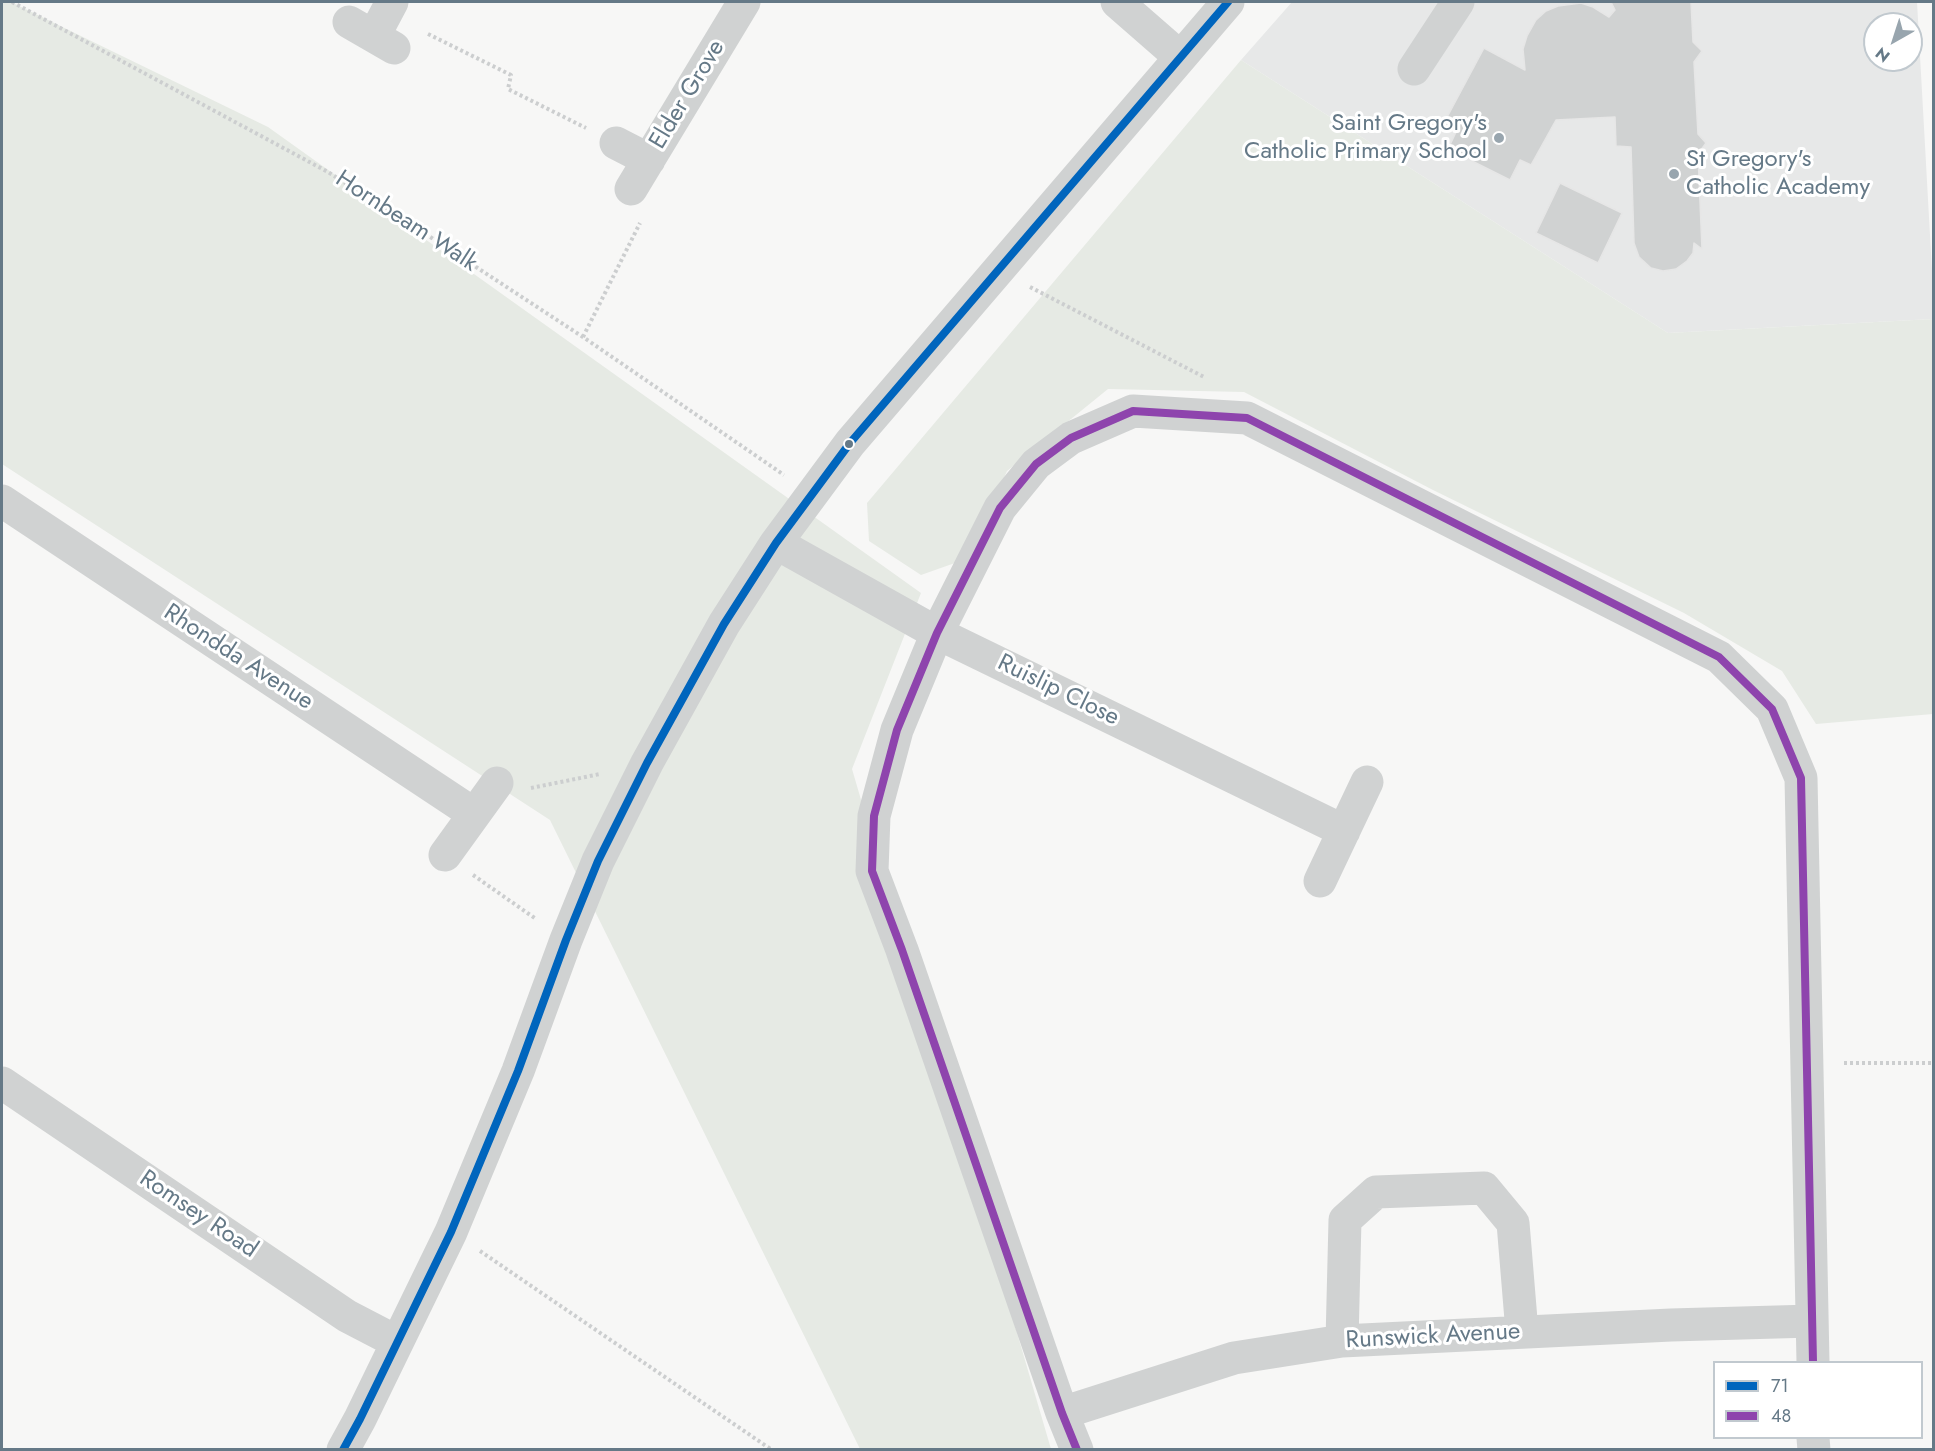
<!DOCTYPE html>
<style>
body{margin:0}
#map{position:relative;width:1935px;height:1451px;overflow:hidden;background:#f7f7f6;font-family:Jost,sans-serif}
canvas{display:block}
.frame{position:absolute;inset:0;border:3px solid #657987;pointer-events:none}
.legend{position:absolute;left:1713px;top:1361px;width:210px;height:78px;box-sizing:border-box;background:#fff;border:2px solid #c1c9cf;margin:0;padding:8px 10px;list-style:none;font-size:18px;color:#657987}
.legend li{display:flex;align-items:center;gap:12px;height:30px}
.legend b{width:30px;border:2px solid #c1c9cf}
.north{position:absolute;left:1863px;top:12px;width:60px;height:60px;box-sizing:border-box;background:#fff;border:2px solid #c1c9cf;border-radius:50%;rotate:219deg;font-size:16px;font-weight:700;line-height:24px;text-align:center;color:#657987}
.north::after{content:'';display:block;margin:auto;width:21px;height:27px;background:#98a5ae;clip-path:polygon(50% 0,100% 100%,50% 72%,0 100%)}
</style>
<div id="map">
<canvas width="1935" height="1451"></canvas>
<div class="frame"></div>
<ul class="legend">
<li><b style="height:8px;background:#0065bd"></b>71</li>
<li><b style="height:8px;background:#8e44ad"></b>48</li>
</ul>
<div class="north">N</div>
</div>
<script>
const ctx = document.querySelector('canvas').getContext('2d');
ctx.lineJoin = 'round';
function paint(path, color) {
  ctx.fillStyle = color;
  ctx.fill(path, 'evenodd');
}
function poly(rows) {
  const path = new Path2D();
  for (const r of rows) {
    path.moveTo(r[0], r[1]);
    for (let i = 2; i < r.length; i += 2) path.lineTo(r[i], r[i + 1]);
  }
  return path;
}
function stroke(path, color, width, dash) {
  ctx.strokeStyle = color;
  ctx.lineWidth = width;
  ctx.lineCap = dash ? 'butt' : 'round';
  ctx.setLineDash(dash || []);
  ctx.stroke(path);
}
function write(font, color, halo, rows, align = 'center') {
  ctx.font = font + ' Jost,sans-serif';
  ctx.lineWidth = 6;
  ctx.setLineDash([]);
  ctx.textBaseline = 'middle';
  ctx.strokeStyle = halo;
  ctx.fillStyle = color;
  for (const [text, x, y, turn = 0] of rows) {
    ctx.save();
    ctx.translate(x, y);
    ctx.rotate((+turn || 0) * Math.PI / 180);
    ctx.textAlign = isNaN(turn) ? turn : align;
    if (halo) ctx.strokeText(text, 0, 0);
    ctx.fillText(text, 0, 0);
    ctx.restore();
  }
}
paint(poly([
 [1292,2,1917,2,1933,289,1933,319,1668,333,1241,60],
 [1875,24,1911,24,1911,60,1875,60]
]), '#e7e8e8');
paint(poly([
 [2,2,11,2,268,127,921,593,852,769,1051,1449,860,1449,550,820,2,464],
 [1241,60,1668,333,1933,319,1933,714,1816,724,1782,671,1684,613,1433,490,1244,392,1108,389,1007,471,969,558,921,575,869,541,867,503]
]), '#e6eae4');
const building = poly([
 [1611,2,1691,2,1693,42,1702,51,1694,62,1698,134,1706,143,1698,154,1702,249,1694,243,1693,253,1687,261,1676,269,1663,271,1651,268,1639,257,1634,243,1631,147,1616,146,1615,117,1556,120,1531,165,1520,160,1510,180,1448,149,1458,128,1445,121,1484,48,1525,70,1523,49,1527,36,1536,20,1546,11,1558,6,1581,3,1593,7,1609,17,1615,10,1611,2],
 [1560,183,1622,213,1598,263,1536,233,1560,183]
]);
paint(building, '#d0d2d2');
stroke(building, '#e6e6e6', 1.5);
stroke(poly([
 [12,2,328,172,418,229,583,337,784,475],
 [428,34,511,75,508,89,586,128],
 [1030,287,1204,377],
 [583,337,640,223],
 [531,788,600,774],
 [473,875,536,919],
 [1844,1063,1934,1063],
 [480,1251,772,1450]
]), '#cccecf', 4, [3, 3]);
stroke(poly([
 [1117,2,1180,57],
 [349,22,394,48],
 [374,36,392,2],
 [1414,69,1458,2],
 [616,143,649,160],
 [631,189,744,2],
 [2,501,474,814],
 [776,543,937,633,1344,831],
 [445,855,497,783],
 [1320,881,1367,782],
 [2,1083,347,1316,397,1342],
 [1342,1341,1345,1220,1376,1192,1484,1188,1513,1223,1522,1332],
 [1062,1413,1234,1358,1342,1341,1671,1325,1812,1321],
 [1813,1438,1814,1450],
 [343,1450,360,1419,451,1232,518,1071,566,940,598,861,647,763,724,624,776,543,850,443,1228,2],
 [1077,1450,1062,1413,902,950,872,871,874,816,897,730,937,633,1000,508,1036,464,1071,438,1133,411,1247,418,1719,657,1772,709,1801,778,1813,1362]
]), '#d0d2d2', 33);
stroke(poly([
 [343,1450,360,1419,451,1232,518,1071,566,940,598,861,647,763,724,624,776,543,850,443,1228,2]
]), '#0065bd', 8);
stroke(poly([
 [1077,1450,1062,1413,902,950,872,871,874,816,897,730,937,633,1000,508,1036,464,1071,438,1133,411,1247,418,1719,657,1772,709,1801,778,1813,1362]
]), '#8e44ad', 8);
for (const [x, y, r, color] of [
 [1499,138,6,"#98a5ae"],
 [1674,174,6,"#98a5ae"],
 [849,444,5,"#657987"]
]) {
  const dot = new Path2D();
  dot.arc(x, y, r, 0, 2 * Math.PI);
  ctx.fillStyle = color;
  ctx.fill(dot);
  stroke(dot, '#fff', 2);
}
write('24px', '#657987', '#fff', [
 ["Elder Grove",688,95,-59],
 ["Hornbeam Walk",406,222,33],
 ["Rhondda Avenue",238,658,33],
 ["Ruislip Close",1058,691,26],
 ["Romsey Road",198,1215,34],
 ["Runswick Avenue",1433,1337,-3]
]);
write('24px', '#657987', '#fff', [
 ["Saint Gregory's",1487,124],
 ["Catholic Primary School",1487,152],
 ["St Gregory's",1686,160,"left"],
 ["Catholic Academy",1686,188,"left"]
], 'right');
</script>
